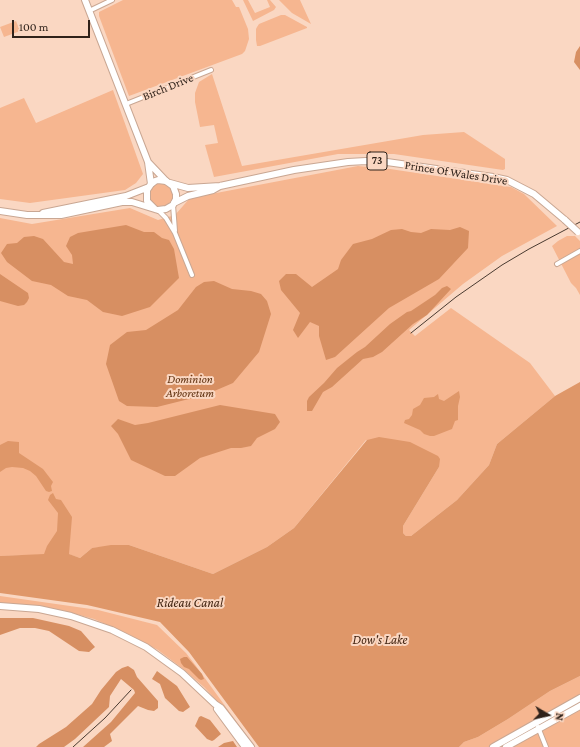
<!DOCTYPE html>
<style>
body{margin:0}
#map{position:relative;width:580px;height:747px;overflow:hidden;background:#fad7c2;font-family:"Crimson Pro",serif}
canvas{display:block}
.north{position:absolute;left:528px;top:695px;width:40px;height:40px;-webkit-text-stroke:3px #fad7c2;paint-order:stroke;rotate:99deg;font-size:11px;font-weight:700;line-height:16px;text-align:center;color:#2f221a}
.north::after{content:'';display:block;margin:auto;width:14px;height:18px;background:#2f221a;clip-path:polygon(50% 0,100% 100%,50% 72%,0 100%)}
.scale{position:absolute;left:12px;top:20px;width:78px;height:18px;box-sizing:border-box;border:2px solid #2f221a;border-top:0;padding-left:5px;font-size:12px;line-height:14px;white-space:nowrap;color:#2f221a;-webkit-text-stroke:3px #fad7c2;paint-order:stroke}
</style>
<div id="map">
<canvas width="580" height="747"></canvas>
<div class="north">N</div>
<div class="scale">100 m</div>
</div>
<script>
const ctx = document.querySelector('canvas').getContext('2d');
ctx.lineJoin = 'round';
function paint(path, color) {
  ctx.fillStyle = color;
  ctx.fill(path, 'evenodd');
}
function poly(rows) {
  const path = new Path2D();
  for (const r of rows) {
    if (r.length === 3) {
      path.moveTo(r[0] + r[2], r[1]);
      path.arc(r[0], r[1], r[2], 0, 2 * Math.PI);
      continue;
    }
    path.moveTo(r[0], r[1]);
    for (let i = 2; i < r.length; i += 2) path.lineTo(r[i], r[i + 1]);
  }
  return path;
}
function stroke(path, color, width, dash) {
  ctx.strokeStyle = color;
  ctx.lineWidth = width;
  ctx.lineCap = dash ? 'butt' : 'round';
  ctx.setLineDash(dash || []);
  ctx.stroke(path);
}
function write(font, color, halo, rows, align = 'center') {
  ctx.font = font + ' "Crimson Pro",serif';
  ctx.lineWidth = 4;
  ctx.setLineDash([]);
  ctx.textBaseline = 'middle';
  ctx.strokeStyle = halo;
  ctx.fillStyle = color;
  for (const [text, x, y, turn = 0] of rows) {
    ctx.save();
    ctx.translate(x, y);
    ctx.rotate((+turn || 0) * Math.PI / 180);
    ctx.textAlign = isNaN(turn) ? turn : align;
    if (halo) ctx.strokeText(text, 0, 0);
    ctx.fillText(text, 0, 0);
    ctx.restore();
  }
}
paint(poly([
 [123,0,232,0,236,7,239,7,248,29,249,39,245,51,242,54,129,96,99,16,99,12],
 [243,0,248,0,255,13,270,7,267,0,270,0,276,7,274,10,253,21],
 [279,0,300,0,311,24,292,13],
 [281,15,285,15,307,27,307,28,260,46,257,46,256,40,256,29,257,27,259,24],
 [16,21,20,31,4,37,0,27],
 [212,74,242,166,423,135,464,132,505,159,505,169,503,170,394,154,338,154,214,177,205,145,218,143,214,125,200,127,195,102,195,93,199,82],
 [113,90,143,174,136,183,125,190,30,203,0,199,0,108,24,98,36,123],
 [358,166,390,169,511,187,524,194,557,226,502,256,463,284,409,330,415,336,451,308,530,363,555,396,497,444,489,465,457,500,411,536,406,536,403,533,403,526,439,467,366,440,294,528,267,547,213,574,129,545,92,548,80,558,68,554,0,556,0,218,32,224,130,208,158,220,175,215,190,198],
 [161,195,12],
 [567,236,575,236,580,241,580,295,576,288,571,283,552,246,558,241],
 [0,596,98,610,157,625,186,653,196,666,255,747,253,747,219,703,204,687,182,668,158,650,128,634,94,619,65,611,40,606,0,603],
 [580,676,580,747,459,747,464,742,478,737,508,719,550,691]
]), '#f6b690');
paint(poly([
 [580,46,580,70,574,62,576,52],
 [126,225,144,232,154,232,162,238,169,240,174,249,179,278,150,307,122,316,103,312,87,300,68,296,51,285,32,281,7,262,1,253,7,244,17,243,24,237,34,236,43,239,64,262,73,264,72,255,66,246,70,237,78,233],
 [460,227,469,231,468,248,439,279,389,308,335,357,326,360,319,336,319,326,310,322,298,338,293,330,300,313,281,290,279,281,286,274,296,274,312,287,338,269,341,260,353,244,372,239,391,230,402,229,411,232,421,233,431,229,450,230],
 [0,274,28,293,29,298,27,302,24,305,18,306,0,301],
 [214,281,232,289,251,291,261,294,267,301,271,314,259,352,233,383,205,395,157,407,127,406,119,401,106,364,110,345,127,332,146,330,178,310,196,287,204,282],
 [447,286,451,289,427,315,413,324,382,352,373,357,363,359,332,387,323,392,312,411,307,411,307,401,309,397,324,383,337,368,357,352,365,347,390,324,407,312,411,311,435,295,442,288],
 [220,405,275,414,280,422,275,429,257,438,251,446,241,448,231,448,200,458,175,476,165,476,131,460,118,434,111,426,118,419,135,425,148,423],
 [0,618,33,618,69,626,81,631,95,647,89,652,79,651,49,631,35,628,20,628,0,635],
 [184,657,187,657,202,674,204,679,201,680,199,679,189,669,184,667,181,663,180,659],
 [128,666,134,670,137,677,158,701,158,708,154,711,148,710,138,706,110,734,112,741,104,747,83,747,111,722,135,693,134,690,121,679,110,696,109,707,75,739,64,747,36,747,39,744,66,727,92,704,101,690,116,672,122,668],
 [157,671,177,686,190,707,183,712,179,711,165,698,160,684,152,679],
 [201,716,210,720,221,734,214,740,212,741,207,739,195,726,199,717],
 [233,741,237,747,218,747,224,743]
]), '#d78f62');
paint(poly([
 [580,382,580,676,550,691,508,719,478,737,464,742,459,747,259,747,189,652,160,622,87,605,0,593,0,556,44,554,47,546,57,531,58,513,48,500,50,495,53,493,56,499,61,500,72,517,69,554,80,558,92,548,111,545,129,545,213,574,267,547,294,528,367,440,379,437,410,442,438,456,440,459,439,467,403,526,403,533,406,536,411,536,457,500,489,465,497,444,555,396],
 [459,391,460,397,458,406,458,420,455,421,452,429,434,436,430,436,424,434,420,430,404,423,405,420,409,419,412,415,413,409,420,405,424,398,434,397,438,394,439,399,444,401],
 [8,441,19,442,19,453,43,469,53,482,51,486,52,491,49,492,46,491,36,476,30,471,23,468,12,467,6,468,0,472,0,445]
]), '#df9769');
const street = poly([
 [89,11,112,0],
 [126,104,211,70],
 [173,205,175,231],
 [158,210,166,218,175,233,192,275],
 [557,264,580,251],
 [538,727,546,747]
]);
const secondary = poly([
 [85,0,148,162,151,184],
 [148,162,166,181],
 [0,606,39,609,71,616,112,630,146,647,182,673,215,704,221,708,251,747],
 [217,709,245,747],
 [493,747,580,698],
 [506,747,580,706]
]);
const primary = poly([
 [170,183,188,188,220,186,294,170,348,162,366,161,387,162,493,177,507,180,534,194,565,220],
 [174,203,188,196,213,190,220,186],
 [0,211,27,215,61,215,122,202,132,202,158,210,166,209,173,205,176,199,176,194,173,186,166,181,158,180,155,181,151,184,147,190,147,201,155,209],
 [43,213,126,196,149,187]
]);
stroke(street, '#c9a793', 6);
stroke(secondary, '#c9a793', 8);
stroke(primary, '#c9a793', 8);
stroke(street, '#fff', 4);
stroke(secondary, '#fff', 6);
stroke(primary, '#fff', 6);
stroke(poly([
 [411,333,456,297,502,265,529,249,580,222],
 [73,747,105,718,131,690]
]), '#493a30', 1);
const primaryBridge = poly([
 [565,220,578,232]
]);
stroke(primaryBridge, '#c9a793', 8, []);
stroke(primaryBridge, '#fff', 6);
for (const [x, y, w] of [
 [377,161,20]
]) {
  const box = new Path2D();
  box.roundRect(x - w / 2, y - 9, w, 18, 3);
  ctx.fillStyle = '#fad7c2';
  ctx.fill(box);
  stroke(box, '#2f221a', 1);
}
write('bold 11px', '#2f221a', null, [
 ["73",377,161]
]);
write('12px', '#2f221a', '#fad7c2', [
 ["Birch Drive",168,87,-22],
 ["Prince Of Wales Drive",456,173,9]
]);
write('italic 12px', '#5e2f0d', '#fad7c2', [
 ["Dominion",190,379],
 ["Arboretum",190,393]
]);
write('italic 13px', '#432512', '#fad7c2', [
 ["Rideau Canal",190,603],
 ["Dow's Lake",380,640]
]);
</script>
